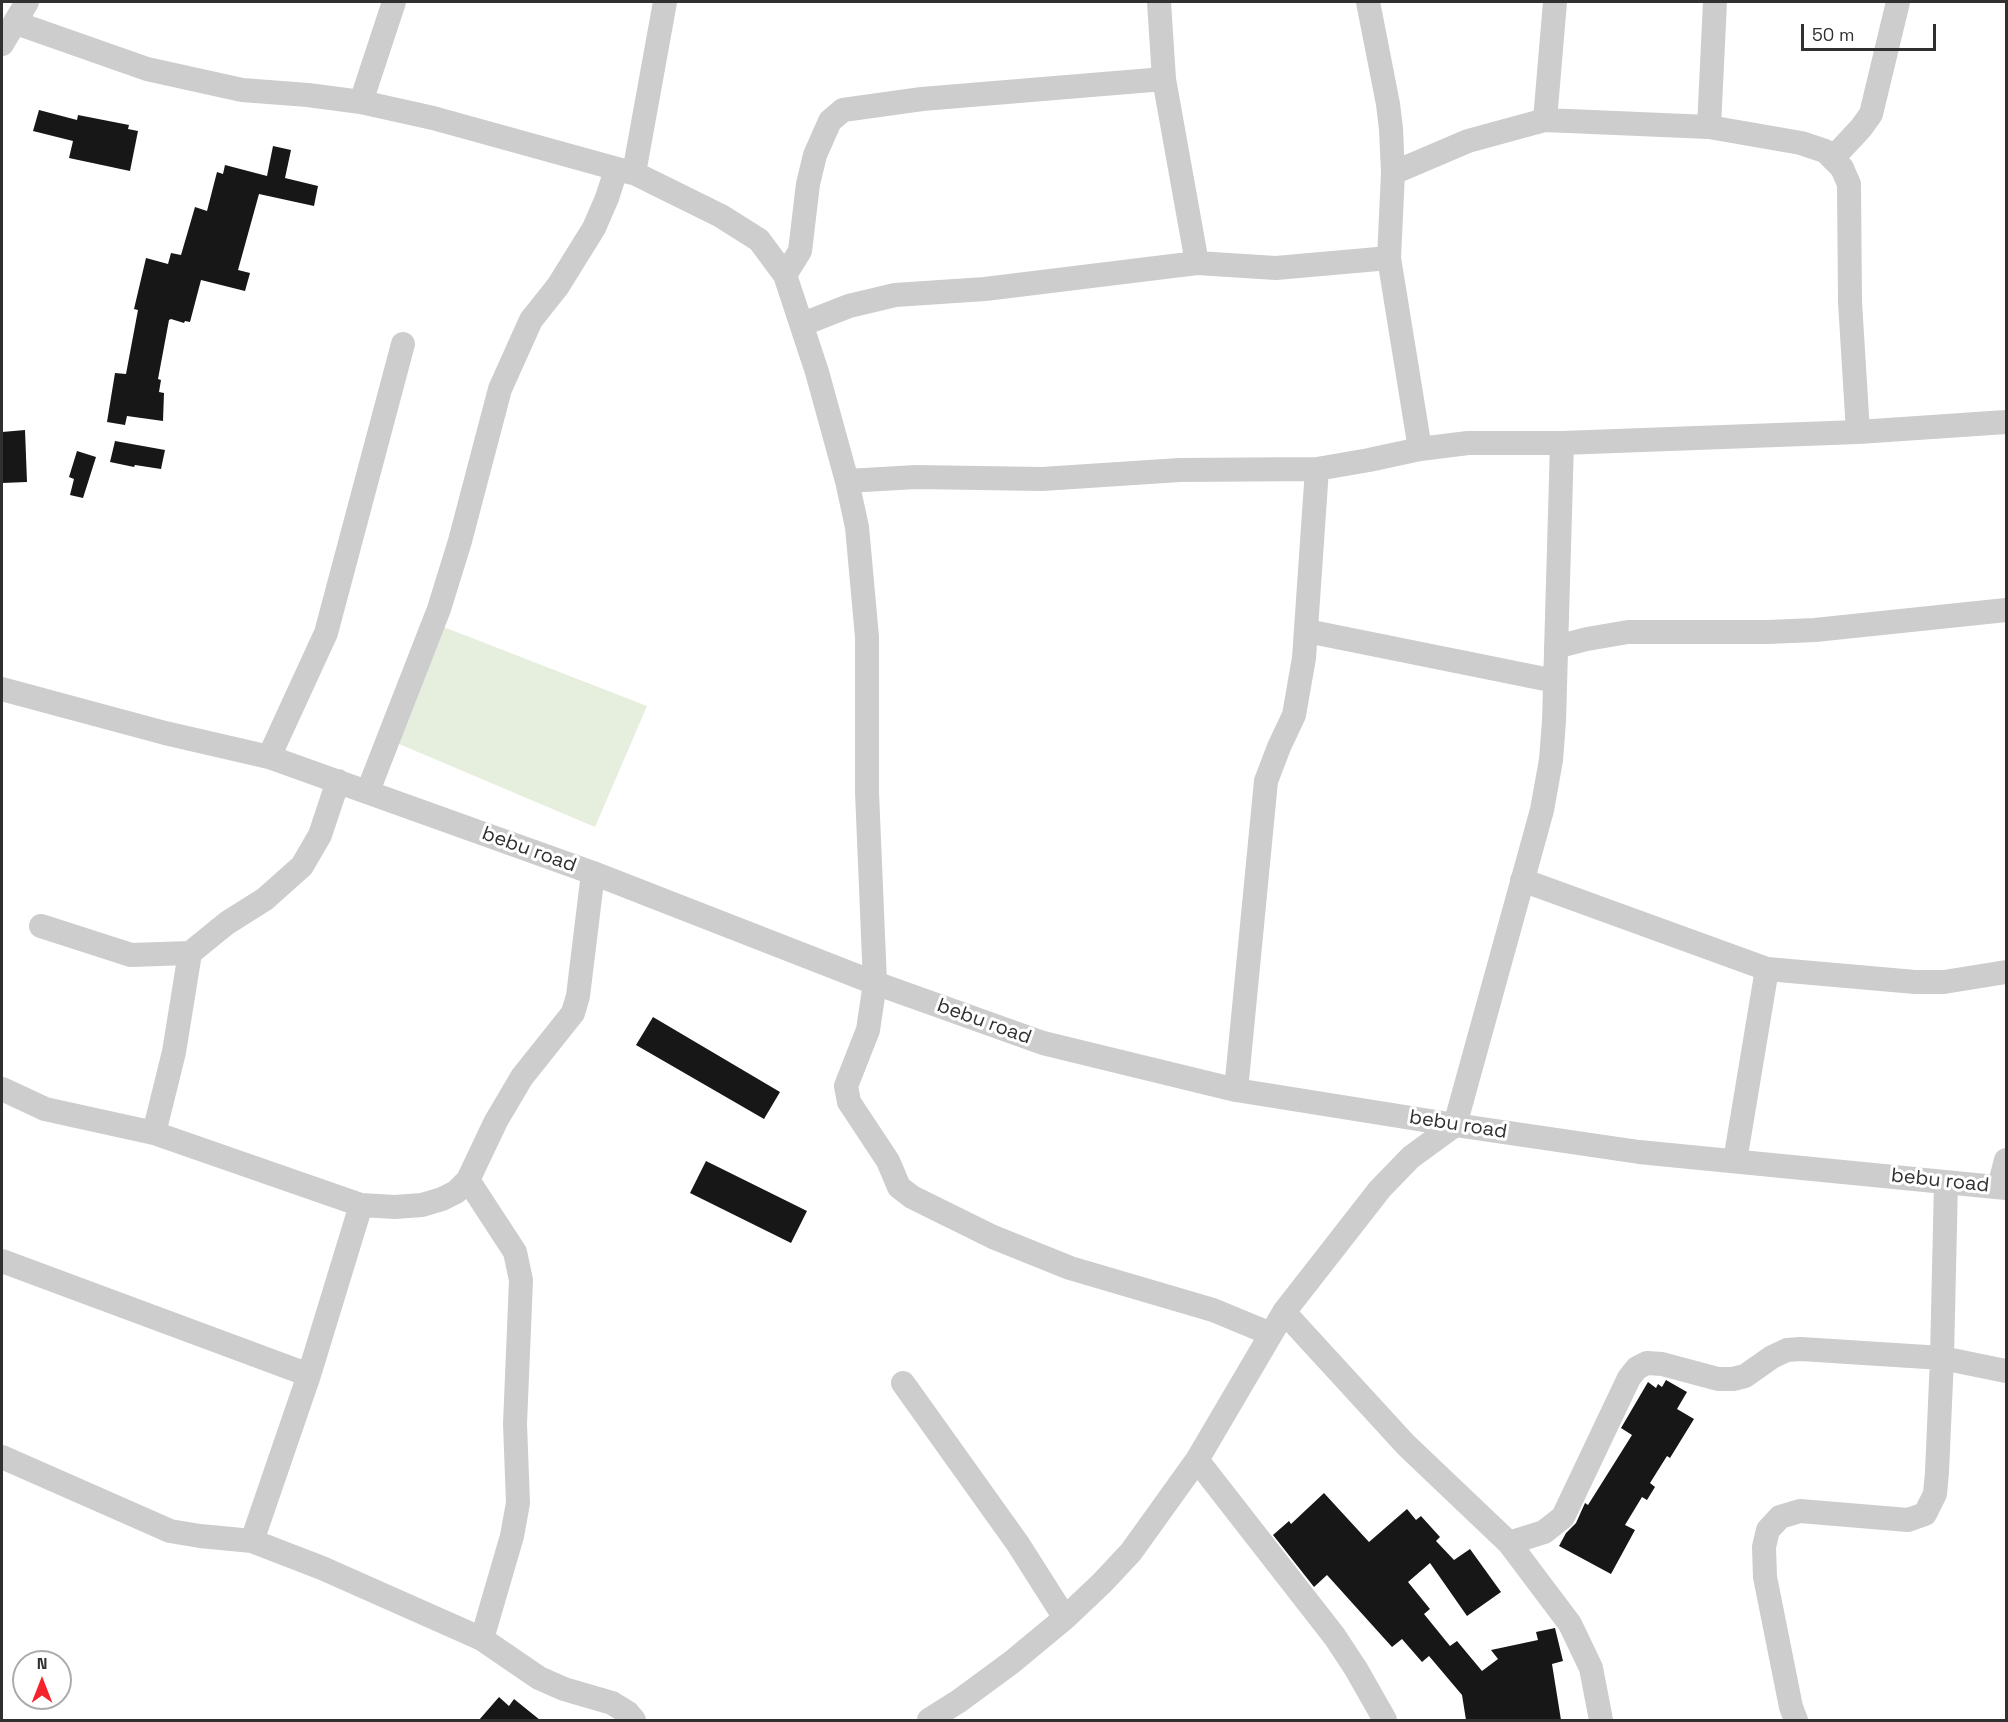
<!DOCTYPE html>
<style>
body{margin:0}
#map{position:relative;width:2008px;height:1722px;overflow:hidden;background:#fff;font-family:"Space Grotesk",sans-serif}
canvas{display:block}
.frame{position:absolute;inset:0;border:3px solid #303030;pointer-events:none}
.north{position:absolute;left:12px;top:1650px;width:60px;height:60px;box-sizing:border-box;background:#fff;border:2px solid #acacac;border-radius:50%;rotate:0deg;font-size:16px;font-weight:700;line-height:24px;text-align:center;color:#303030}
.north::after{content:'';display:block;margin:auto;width:21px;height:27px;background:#f5242c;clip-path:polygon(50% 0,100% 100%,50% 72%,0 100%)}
.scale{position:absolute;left:1801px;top:24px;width:135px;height:27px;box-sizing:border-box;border:3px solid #303030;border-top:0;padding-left:8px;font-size:18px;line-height:21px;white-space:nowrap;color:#303030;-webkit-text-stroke:4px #fff;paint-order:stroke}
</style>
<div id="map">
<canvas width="2008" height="1722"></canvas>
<div class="frame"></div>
<div class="north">N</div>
<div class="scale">50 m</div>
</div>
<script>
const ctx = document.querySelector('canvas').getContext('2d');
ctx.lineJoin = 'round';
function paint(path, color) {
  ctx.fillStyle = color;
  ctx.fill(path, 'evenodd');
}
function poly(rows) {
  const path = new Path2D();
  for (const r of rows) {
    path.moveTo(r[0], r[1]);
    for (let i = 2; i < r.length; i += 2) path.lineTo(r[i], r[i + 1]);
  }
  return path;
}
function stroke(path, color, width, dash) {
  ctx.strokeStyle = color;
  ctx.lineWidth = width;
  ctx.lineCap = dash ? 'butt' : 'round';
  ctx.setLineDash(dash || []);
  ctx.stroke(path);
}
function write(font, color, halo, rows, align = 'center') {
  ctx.font = font + ' "Space Grotesk",sans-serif';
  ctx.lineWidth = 6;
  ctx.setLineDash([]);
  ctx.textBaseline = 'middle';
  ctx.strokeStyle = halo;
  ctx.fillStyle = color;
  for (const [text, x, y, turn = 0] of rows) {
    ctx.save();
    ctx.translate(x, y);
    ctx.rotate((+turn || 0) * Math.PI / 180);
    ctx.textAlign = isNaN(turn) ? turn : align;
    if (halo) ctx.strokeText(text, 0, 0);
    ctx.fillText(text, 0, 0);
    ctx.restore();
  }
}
paint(poly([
 [441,626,647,706,595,827,392,741]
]), '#e6eedd');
paint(poly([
 [39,110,77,120,78,115,129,125,128,129,138,131,130,171,69,158,73,141,33,131],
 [273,146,291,150,285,178,318,186,314,206,259,194,238,270,250,273,245,291,201,280,190,322,185,321,184,323,171,319,169,320,158,379,161,380,159,392,164,393,163,421,127,416,125,425,107,422,115,373,126,374,138,310,134,309,146,258,168,264,171,253,181,255,195,207,207,211,217,172,223,174,225,165,267,176],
 [25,430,27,482,2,483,2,432],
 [115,441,165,450,161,469,135,465,134,467,110,462],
 [77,451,96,457,83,498,70,495,74,479,69,477],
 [653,1017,780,1092,764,1119,636,1045],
 [706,1161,807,1211,791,1243,690,1193],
 [1666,1380,1687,1392,1677,1409,1694,1419,1670,1458,1667,1456,1650,1483,1655,1487,1647,1500,1642,1497,1625,1525,1635,1530,1611,1574,1559,1546,1566,1533,1576,1523,1585,1503,1588,1505,1632,1435,1621,1428,1648,1382,1656,1388,1658,1384,1662,1387],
 [1324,1493,1369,1542,1407,1509,1416,1520,1421,1516,1440,1537,1436,1541,1454,1560,1470,1549,1501,1592,1467,1616,1430,1563,1408,1582,1430,1609,1424,1614,1450,1646,1457,1641,1482,1671,1498,1659,1491,1650,1538,1640,1536,1632,1555,1628,1563,1661,1552,1664,1561,1720,1466,1720,1462,1695,1429,1656,1422,1662,1402,1639,1392,1647,1327,1575,1314,1587,1273,1535,1289,1521,1291,1524],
 [499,1697,509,1706,514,1699,540,1720,479,1720]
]), '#171717');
stroke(poly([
 [665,2,634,173,721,216,759,240,785,275,817,372,847,481,857,527,867,637,867,792,875,983,868,1030,846,1086,849,1102,888,1161,899,1187,912,1197,993,1237,1070,1268,1213,1310,1271,1334],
 [1159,2,1164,79,1197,263],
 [1368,2,1388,104,1391,129,1393,173,1389,258,1420,449],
 [16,23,147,69,242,90,308,95,361,102,433,118,632,173],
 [2,44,27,2],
 [361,102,394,2],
 [1545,120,1555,2],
 [1709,127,1715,2],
 [1833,158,1861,128,1871,114,1898,2],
 [1393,173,1468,141,1545,120,1709,127,1801,143,1825,151,1842,168,1849,184,1850,302,1858,432],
 [785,275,800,251,808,184,815,155,830,121,843,110,922,99,1164,79],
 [803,324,849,306,895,295,985,289,1197,263,1276,268,1389,258],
 [847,481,916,477,1042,479,1180,470,1317,469,1369,460,1420,449,1468,443,1562,443],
 [1307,631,1555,681],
 [1556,647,1587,639,1628,632,1768,632,1815,630,2006,610],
 [2,689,165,733,269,757,593,873,875,983,1043,1043,1236,1090,1455,1125,1639,1152,2006,1188],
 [269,757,326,633,403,344],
 [368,791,439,609,460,541,500,389,531,320,558,286,594,228,607,198,616,170],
 [1522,880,1767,969],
 [41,926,131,955,190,953,227,923,265,899,302,866,320,835,338,781],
 [2,1089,45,1109,154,1133,361,1205,395,1207,422,1205,442,1199,456,1192,468,1180,496,1121,522,1077,573,1013,578,996,593,873],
 [1236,1090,1266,781,1279,747,1294,715,1304,658,1317,469],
 [154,1133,174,1052,190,953],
 [1735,1161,1767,969,1915,982,1944,982,2006,972],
 [468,1180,515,1252,521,1280,515,1424,518,1503,512,1536,482,1639],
 [1999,1187,2006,1160],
 [2,1261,309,1375],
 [1284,1312,1406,1445,1509,1543,1570,1624,1591,1668,1601,1720],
 [903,1383,1018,1544,1065,1618],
 [2,1457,170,1531,200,1536,252,1541,322,1568,482,1639,539,1678,564,1689,612,1703,628,1713,634,1720],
 [1197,1460,1335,1637,1356,1669,1385,1720],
 [252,1541,309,1375,361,1205],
 [1509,1543,1544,1532,1563,1517,1629,1378,1637,1368,1647,1363,1662,1364,1718,1379,1733,1379,1745,1376,1772,1357,1787,1350,1801,1349,1942,1358,2006,1371],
 [929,1720,959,1701,1012,1662,1065,1618,1102,1583,1131,1552,1197,1460,1284,1312,1380,1189,1411,1157,1455,1125,1542,810,1551,760,1554,721,1562,443,1858,432,2006,422],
 [1796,1720,1791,1707,1765,1577,1764,1547,1768,1530,1780,1517,1800,1511,1908,1520,1925,1514,1935,1494,1937,1472,1942,1358,1946,1182]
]), '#cdcdcd', 24);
write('20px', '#303030', '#fff', [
 ["bebu road",529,850,20],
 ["bebu road",984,1022,20],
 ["bebu road",1458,1125,9],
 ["bebu road",1940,1181,6]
]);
</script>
